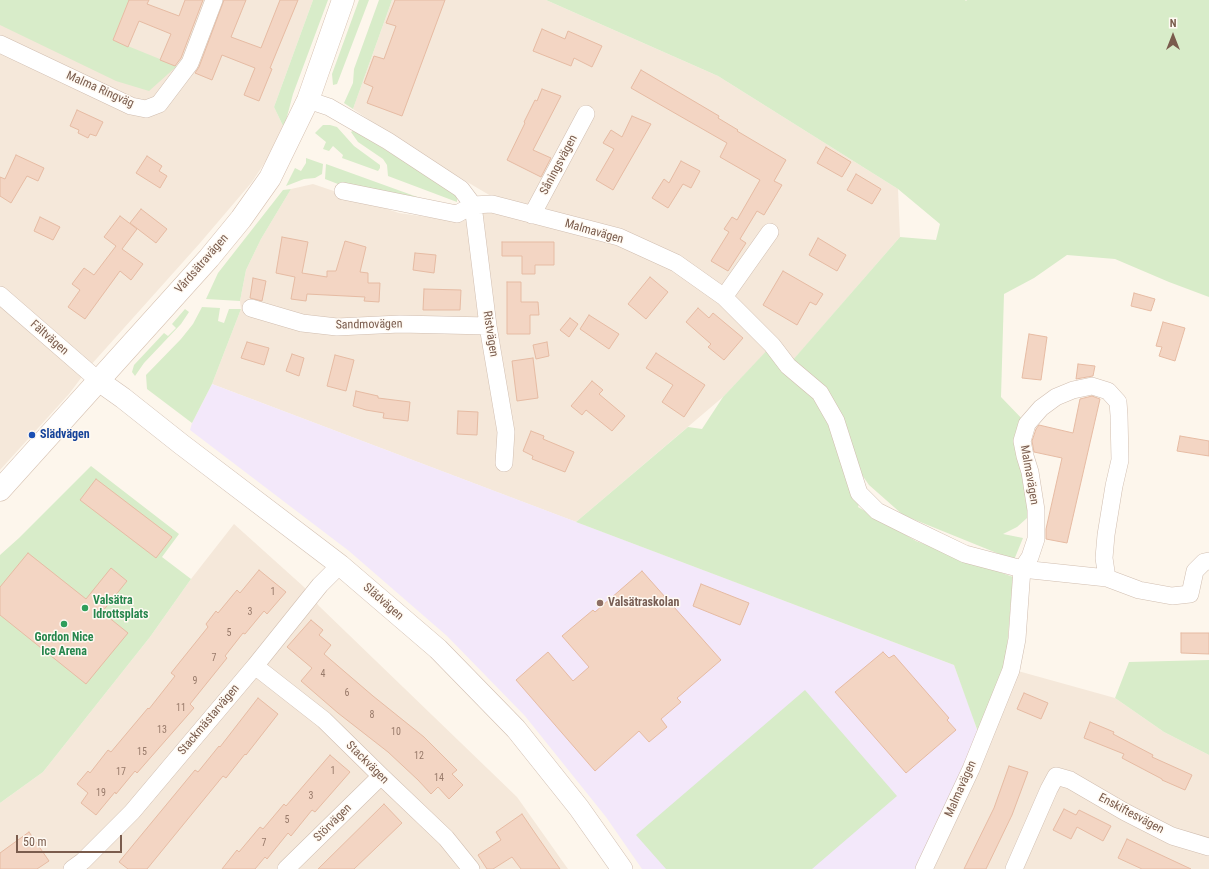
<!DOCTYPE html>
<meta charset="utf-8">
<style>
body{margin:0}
#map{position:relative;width:1209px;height:869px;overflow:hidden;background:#fdf6ec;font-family:"Roboto Condensed",sans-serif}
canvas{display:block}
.north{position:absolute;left:1153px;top:16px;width:40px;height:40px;-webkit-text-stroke:3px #fffaf3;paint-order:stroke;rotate:0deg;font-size:11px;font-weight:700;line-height:16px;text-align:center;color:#7a5c4d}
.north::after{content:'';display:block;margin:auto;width:14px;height:18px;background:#7a5c4d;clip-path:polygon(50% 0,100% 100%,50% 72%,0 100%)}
.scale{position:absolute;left:16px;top:835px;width:106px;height:18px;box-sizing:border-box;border:2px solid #7a5c4d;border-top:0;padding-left:5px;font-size:12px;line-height:14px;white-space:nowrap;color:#7a5c4d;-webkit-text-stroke:3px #fffaf3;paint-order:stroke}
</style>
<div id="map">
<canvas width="1209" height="869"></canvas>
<div class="north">N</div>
<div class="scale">50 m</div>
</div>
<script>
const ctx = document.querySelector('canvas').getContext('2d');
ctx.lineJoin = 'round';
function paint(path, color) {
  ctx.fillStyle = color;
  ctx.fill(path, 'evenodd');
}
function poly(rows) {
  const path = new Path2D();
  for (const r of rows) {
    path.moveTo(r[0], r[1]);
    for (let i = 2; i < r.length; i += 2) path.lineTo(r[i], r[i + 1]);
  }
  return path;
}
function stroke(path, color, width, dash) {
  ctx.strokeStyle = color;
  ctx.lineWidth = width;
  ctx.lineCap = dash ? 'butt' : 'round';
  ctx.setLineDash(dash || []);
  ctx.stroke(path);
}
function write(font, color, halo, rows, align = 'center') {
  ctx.font = font + ' "Roboto Condensed",sans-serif';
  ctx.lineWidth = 3;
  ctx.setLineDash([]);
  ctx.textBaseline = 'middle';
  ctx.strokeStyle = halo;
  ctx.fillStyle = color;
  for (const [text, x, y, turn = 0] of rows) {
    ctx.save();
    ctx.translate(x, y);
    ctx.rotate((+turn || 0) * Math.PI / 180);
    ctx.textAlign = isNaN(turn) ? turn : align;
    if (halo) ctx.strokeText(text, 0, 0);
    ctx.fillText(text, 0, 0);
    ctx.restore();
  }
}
paint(poly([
 [13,0,313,0,274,107,284,128,273,150,252,182,200,243,90,366,69,394,0,470,0,6],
 [392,0,546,0,718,76,898,189,900,237,788,366,772,346,723,397,576,522,212,384,241,309,240,301,246,270,261,239,291,189,313,184,399,213,455,221,491,196,423,156,353,109],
 [234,524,304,587,319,606,517,797,568,869,0,869,0,803,43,772,150,637,191,579],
 [1018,671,1115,698,1164,732,1209,755,1209,869,932,869]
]), '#f5e8da');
paint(poly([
 [212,384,954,665,971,711,981,743,924,869,642,869,606,817,525,716,447,636,349,551,190,430,192,423]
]), '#f3e8fa');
paint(poly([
 [0,0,129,0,113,40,177,66,149,91,116,81,0,25],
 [313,0,328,0,293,94,284,128,274,107],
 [359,0,369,0,337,84,333,85,332,74],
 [379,0,392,0,353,109,344,103,353,83,354,69],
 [546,0,965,0,966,1,967,0,1209,0,1209,297,1169,282,1115,259,1067,255,1034,278,1004,294,1001,397,1027,424,1036,510,1017,527,1003,534,1023,538,1014,560,903,515,869,485,848,455,862,496,858,507,916,541,1013,577,1006,660,978,732,954,665,576,522,688,427,702,429,723,397,772,345,792,361,900,237,936,240,940,224,898,189,718,76],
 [323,125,330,125,337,127,354,146,380,165,380,168,378,171,342,158,343,155,333,146,329,151,323,149,326,142,315,133],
 [354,130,443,186,457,196,457,202,388,176,387,165,383,159,358,142,351,132],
 [306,158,323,164,322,174,315,178,304,179,286,186,295,168,301,171,306,163],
 [326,164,445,207,362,188,338,184,325,179],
 [291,189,261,239,246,270,240,301,206,299,218,273,283,190],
 [202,307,220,308,218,321,224,323,229,309,241,309,212,384,192,423,147,389,146,375,181,339,193,324],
 [185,309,189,312,181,324,144,363,135,376,132,372,134,365,164,333,168,336,176,328,172,324],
 [91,466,179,534,162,557,191,579,150,637,43,772,0,803,0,555,19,538],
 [1209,660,1209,755,1164,732,1115,698,1129,662],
 [805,690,897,796,812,869,666,869,636,835]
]), '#d8ecc9');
const building = poly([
 [129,0,149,0,147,4,179,16,185,0,203,0,181,58,175,66,160,60,171,34,139,21,128,47,113,40,129,0],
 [224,0,246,0,231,37,261,48,280,0,298,0,270,68,272,69,259,101,244,95,255,68,222,55,212,80,195,73,199,67,224,0],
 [395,0,445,0,402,116,367,103,373,87,364,83,374,56,384,59,396,26,386,23,395,0],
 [542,29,565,39,568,31,602,46,592,67,574,58,571,66,533,51,542,29],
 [641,70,719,116,718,118,738,130,737,131,786,160,774,181,782,185,764,215,757,211,740,239,746,243,728,271,711,261,729,232,724,229,732,217,737,220,760,180,720,157,727,143,631,88,641,70],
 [542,89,561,96,533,150,551,158,541,177,507,160,525,123,524,122,535,100,537,101,542,89],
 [77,110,103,122,96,136,90,134,88,138,78,133,79,130,70,126,77,110],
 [632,116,651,124,613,190,596,180,614,149,603,143,611,130,622,137,632,116],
 [826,147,851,162,842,177,817,163,826,147],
 [16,155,44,168,38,181,27,176,11,203,0,196,0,177,5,179,16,155],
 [147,156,162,166,159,171,167,176,160,188,136,173,147,156],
 [681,161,700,171,691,188,683,184,668,208,652,198,664,179,669,183,681,161],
 [856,174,881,189,872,204,847,190,856,174],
 [141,209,167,229,156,243,130,223,141,209],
 [120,216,137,229,122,249,143,264,131,280,120,271,85,319,68,307,80,290,72,284,84,268,94,275,116,246,104,237,120,216],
 [40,217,60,227,53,240,34,231,40,217],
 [282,237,308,242,302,273,327,277,327,271,336,271,345,241,366,247,360,272,368,273,368,283,380,283,379,302,364,301,365,297,307,294,306,301,291,299,295,277,276,273,282,237],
 [818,238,846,255,837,271,809,255,818,238],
 [502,242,554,242,554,265,535,265,535,274,522,274,522,256,502,256,502,242],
 [415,253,436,255,434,273,413,270,415,253],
 [783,271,823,294,816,305,810,302,797,325,763,305,783,271],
 [650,277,668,292,646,319,628,304,650,277],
 [253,278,266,281,262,301,250,298,253,278],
 [507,282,521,282,521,302,538,302,539,315,530,315,530,334,507,334,507,282],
 [424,289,461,290,460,310,423,310,424,289],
 [1134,293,1155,299,1151,311,1131,306,1134,293],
 [698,308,709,318,713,313,743,338,724,360,708,347,711,344,686,322,698,308],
 [589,315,619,334,609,349,580,329,589,315],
 [570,318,578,324,569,337,560,330,570,318],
 [1163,322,1185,328,1175,361,1159,356,1162,347,1156,346,1163,322],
 [1029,334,1047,337,1041,380,1022,378,1029,334],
 [247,342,269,348,264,365,241,358,247,342],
 [547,342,549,356,536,359,533,345,547,342],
 [656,353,705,385,684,417,662,402,673,385,646,368,656,353],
 [292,354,304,358,299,376,286,371,292,354],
 [335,355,354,360,346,391,327,386,335,355],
 [533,358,538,398,517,401,512,361,533,358],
 [1078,364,1095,366,1093,376,1076,379,1078,364],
 [592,381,603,390,599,394,625,416,612,431,586,410,582,415,571,406,592,381],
 [356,391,378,396,378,398,410,402,408,421,383,418,384,413,366,410,353,406,356,391],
 [1092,396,1100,399,1067,543,1046,539,1046,529,1062,458,1034,452,1032,441,1036,429,1039,425,1073,433,1080,399,1092,396],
 [458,411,478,412,477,435,457,434,458,411],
 [531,431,544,436,543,439,574,452,565,472,532,459,533,456,523,451,531,431],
 [1180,436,1209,441,1209,456,1177,451,1180,436],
 [96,479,172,537,156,558,80,500,96,479],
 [28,553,86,599,111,568,127,581,102,612,128,633,86,684,0,615,0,587,28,553],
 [259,570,286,592,267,614,264,611,245,634,243,633,225,656,227,658,190,704,194,708,137,773,135,771,116,794,115,792,96,815,81,803,88,793,77,784,88,771,90,773,108,750,111,752,148,708,149,709,175,676,171,673,208,627,206,624,216,611,218,613,237,590,240,593,259,570],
 [642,571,721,660,677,698,681,702,661,719,667,727,649,742,639,731,595,771,516,680,548,652,573,681,589,667,562,636,593,610,595,612,642,571],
 [701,584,749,603,740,625,693,606,701,584],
 [311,620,323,630,319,635,331,645,324,654,373,696,424,737,457,770,452,774,463,785,449,799,438,787,431,794,418,780,388,752,338,713,301,681,312,668,287,647,311,620],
 [1181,633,1209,633,1209,654,1181,653,1181,633],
 [883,652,889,658,894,655,949,718,947,720,956,730,906,773,835,692,883,652],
 [1024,693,1048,703,1041,719,1017,709,1024,693],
 [258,698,278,714,246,755,245,754,226,778,223,776,147,869,128,869,119,862,195,770,198,772,219,746,220,747,258,698],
 [1090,722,1114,732,1113,734,1153,755,1152,757,1192,775,1185,790,1162,780,1162,779,1122,758,1124,754,1084,738,1090,722],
 [330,755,350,772,315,812,312,810,291,836,288,833,267,859,265,857,255,869,222,869,237,850,239,852,260,827,263,829,284,804,286,806,330,755],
 [1009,766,1028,772,1012,815,986,869,964,869,994,808,1009,766],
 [384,804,402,823,354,869,318,869,384,804],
 [1064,809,1076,815,1079,810,1111,826,1103,841,1077,827,1071,839,1053,830,1064,809],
 [522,814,537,836,560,869,521,869,512,857,493,869,487,869,478,855,501,840,496,832,522,814],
 [29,832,49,861,37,869,0,869,0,853,29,832],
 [1127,839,1161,855,1191,869,1142,869,1118,858,1127,839]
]);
paint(building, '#f3d5c3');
stroke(building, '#e6bba3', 1);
const minor = poly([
 [0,44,131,106,146,109,159,104,190,63,214,0],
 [308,100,329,107,388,141,461,189,473,205,492,204,619,237,676,263,724,297,772,345,788,366,820,393,836,421,859,493,877,511,911,528,965,554,1022,569,1107,578,1139,590,1172,596,1190,594,1195,571,1204,562,1209,561],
 [343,191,457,214,473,205,488,326,506,432,504,463],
 [532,215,586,114],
 [0,295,99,381],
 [724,297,770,232],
 [251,308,302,323,337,327,400,324,488,326],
 [255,666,324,720,381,776,446,838,471,869],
 [72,869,83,861,132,812,255,666,320,585,340,565],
 [286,869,381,776],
 [924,869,971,769,1011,670,1017,639,1022,569,1030,557,1036,539,1036,510,1030,472,1025,456,1022,441,1027,424,1041,408,1056,397,1073,390,1092,386,1108,391,1118,402,1119,415,1120,460,1114,486,1106,535,1104,558,1107,578],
 [1014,869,1049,789,1056,776,1070,780,1125,812,1172,836,1209,847]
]);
const tertiary = poly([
 [99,381,123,398,181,444,340,565,438,649,516,729,579,808,622,869]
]);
const secondary = poly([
 [0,490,209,258,241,219,270,178,308,100,343,0]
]);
stroke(minor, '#d1beb0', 18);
stroke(tertiary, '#d1beb0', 22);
stroke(secondary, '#d6c0b0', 23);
stroke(minor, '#fff', 17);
stroke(tertiary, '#fff', 21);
stroke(secondary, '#fff', 22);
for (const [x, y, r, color] of [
 [32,435,4,"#1a4fb4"],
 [600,603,4,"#8d6e63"],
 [85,608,4,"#2e9e5b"],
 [64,624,4,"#2e9e5b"]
]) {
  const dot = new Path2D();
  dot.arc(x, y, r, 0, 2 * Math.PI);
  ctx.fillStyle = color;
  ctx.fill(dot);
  stroke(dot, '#fffaf3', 1.5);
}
write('10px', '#987a6a', null, [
 ["1",273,592],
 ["3",250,612],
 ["5",229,633],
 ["7",214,658],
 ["4",323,674],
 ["9",195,681],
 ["6",347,693],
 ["11",181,708],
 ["8",372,715],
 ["13",162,730],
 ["10",396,732],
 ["15",142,752],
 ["12",419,756],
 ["1",333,771],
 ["17",121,772],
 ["14",439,778],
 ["19",101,793],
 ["3",311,796],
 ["5",287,820],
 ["7",264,843]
]);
write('12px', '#7a5c4d', '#fffaf3', [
 ["Malma Ringväg",100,90,24],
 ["Såningsvägen",559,165,-62],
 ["Malmavägen",594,232,16],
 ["Vårdsätravägen",202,264,-49],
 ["Sandmovägen",369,325,-1],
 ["Ristvägen",490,334,81],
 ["Fältvägen",49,338,41],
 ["Malmavägen",1029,475,80],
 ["Slädvägen",383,602,41],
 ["Stackmästarvägen",209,720,-50],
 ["Stackvägen",367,763,45],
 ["Malmavägen",961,789,-66],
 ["Enskiftesvägen",1131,814,28],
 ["Störvägen",333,823,-45]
]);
write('bold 12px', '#164399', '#fffaf3', [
 ["Slädvägen",40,435]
], 'left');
write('bold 12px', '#27864d', '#fffaf3', [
 ["Valsätra",93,601],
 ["Idrottsplats",93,615],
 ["Gordon Nice",64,638,"center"],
 ["Ice Arena",64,652,"center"]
], 'left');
write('bold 12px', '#785e54', '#fffaf3', [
 ["Valsätraskolan",608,603]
], 'left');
</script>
